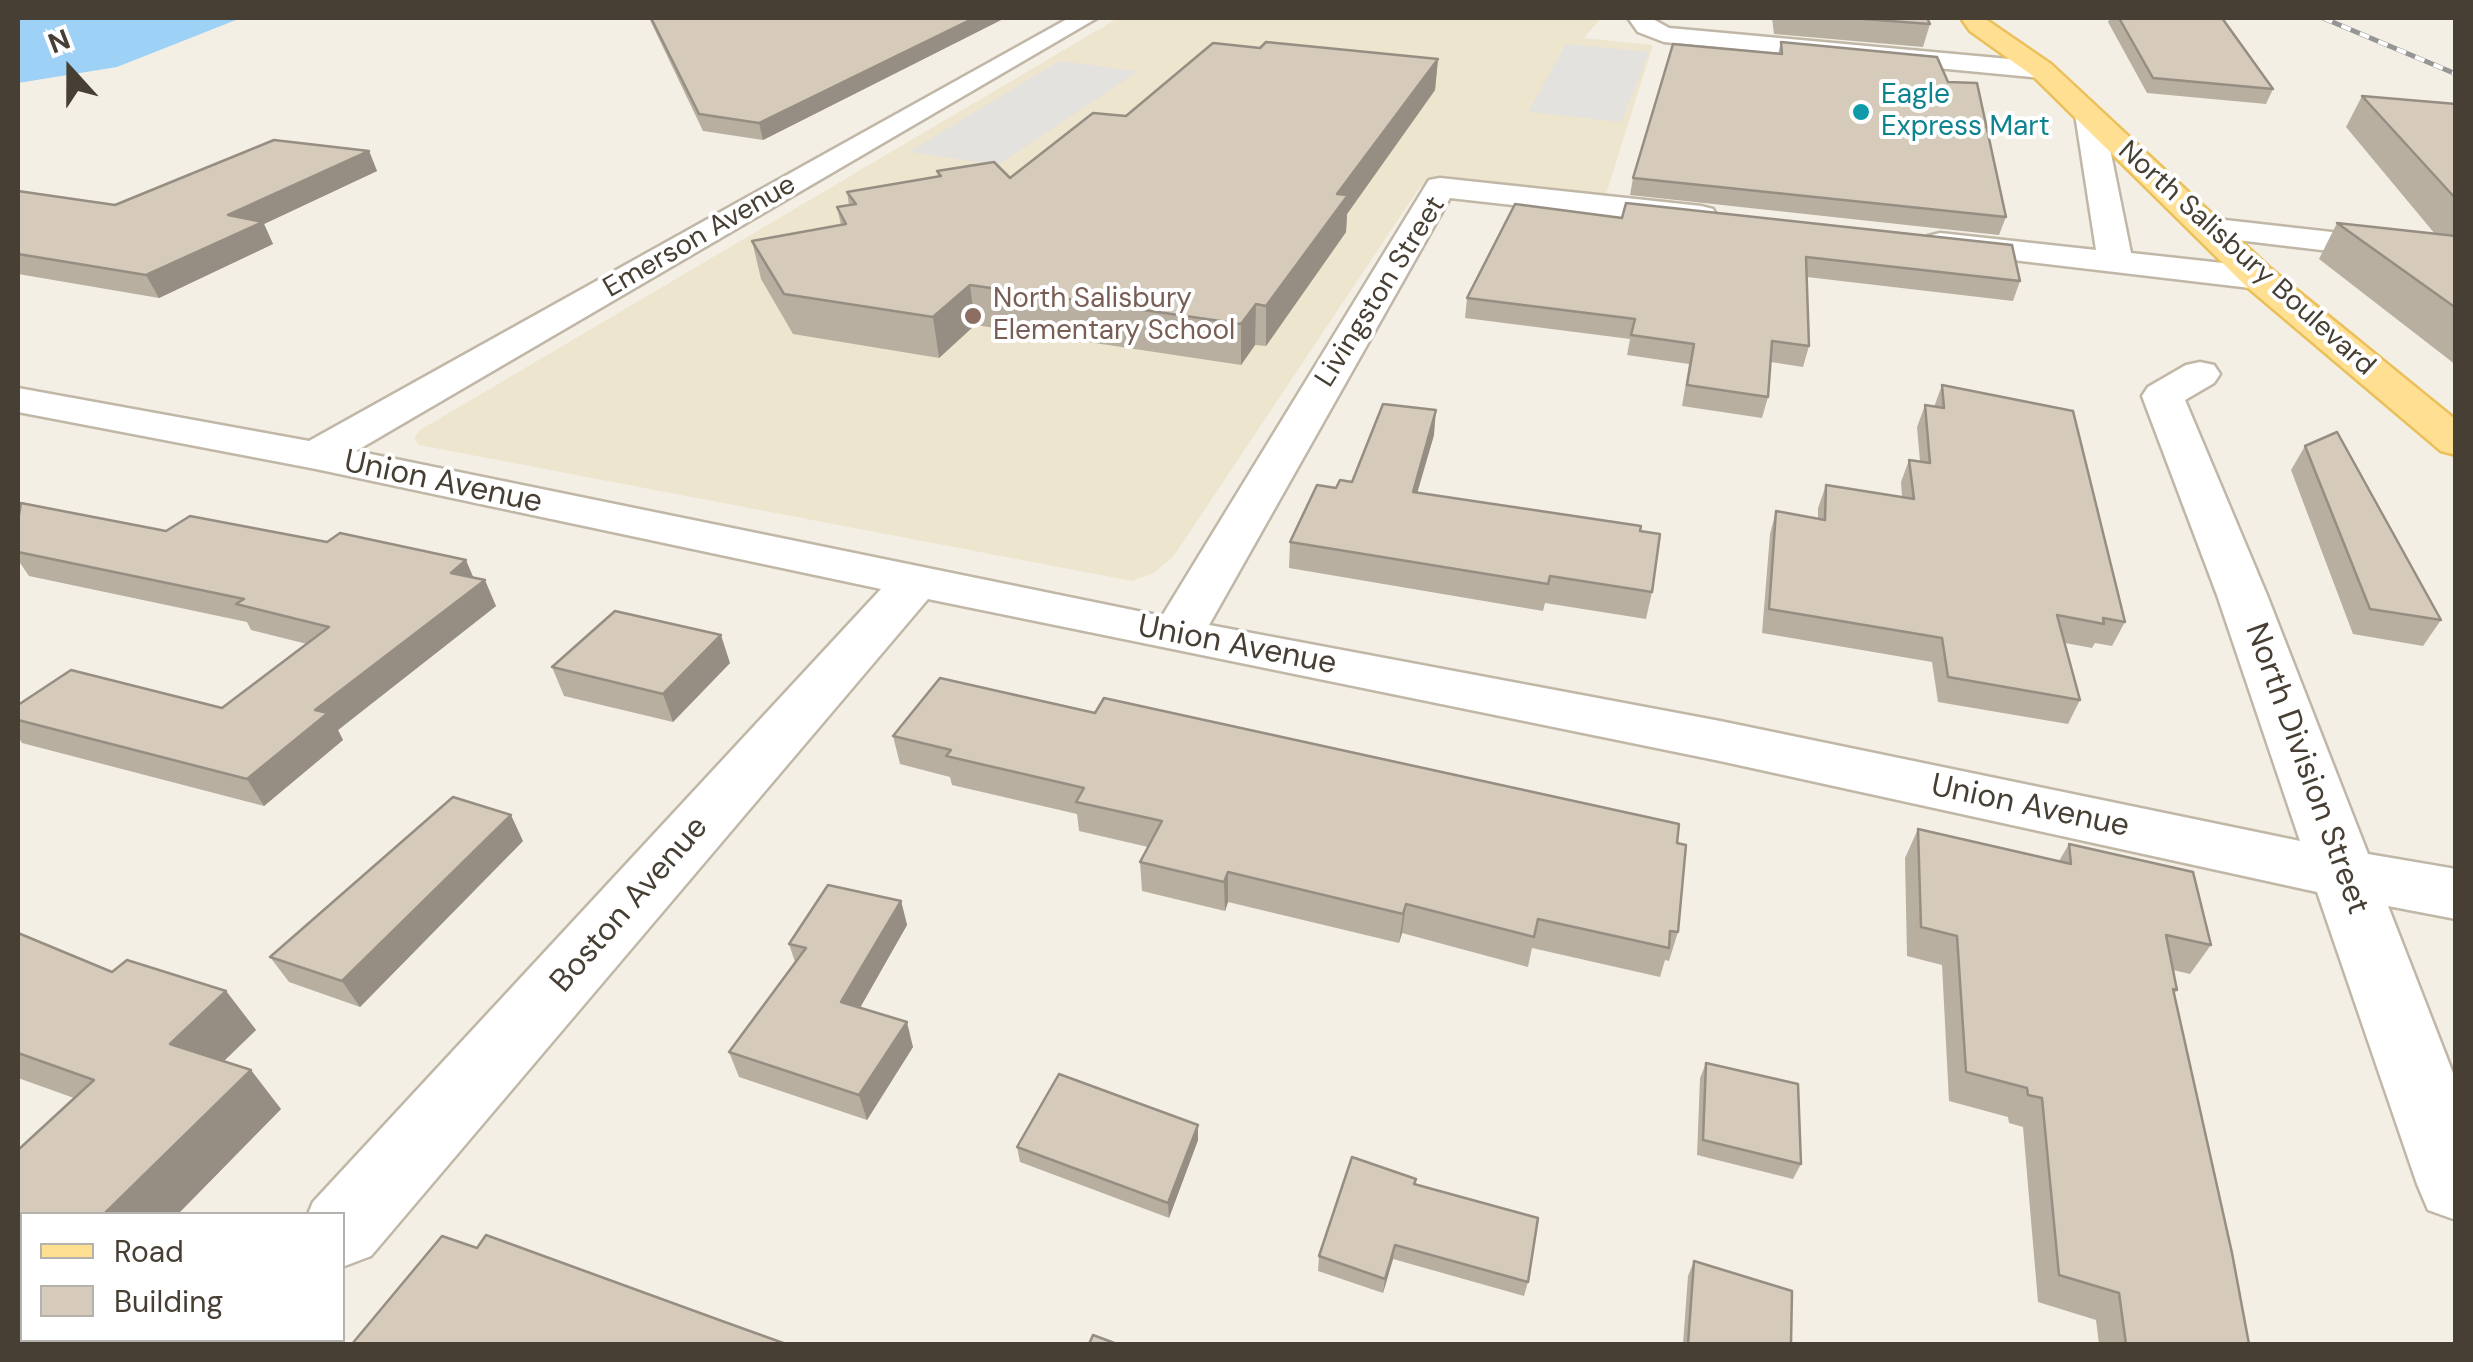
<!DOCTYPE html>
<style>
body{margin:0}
#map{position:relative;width:2473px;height:1362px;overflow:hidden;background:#f4efe5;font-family:"DM Sans",sans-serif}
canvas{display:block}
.frame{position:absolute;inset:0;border:20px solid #473f34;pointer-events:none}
.legend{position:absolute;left:20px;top:1212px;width:325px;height:130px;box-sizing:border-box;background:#fff;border:2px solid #b5b2ae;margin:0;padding:12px 18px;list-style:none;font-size:30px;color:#473f34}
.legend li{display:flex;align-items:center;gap:20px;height:50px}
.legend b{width:50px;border:2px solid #b5b2ae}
.north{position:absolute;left:20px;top:20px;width:100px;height:100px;-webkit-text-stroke:8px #fff;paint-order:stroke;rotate:339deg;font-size:28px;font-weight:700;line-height:40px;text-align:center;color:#473f34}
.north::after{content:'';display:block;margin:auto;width:35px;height:45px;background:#473f34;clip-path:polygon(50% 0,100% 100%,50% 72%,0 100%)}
</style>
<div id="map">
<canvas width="2473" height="1362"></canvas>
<div class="frame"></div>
<ul class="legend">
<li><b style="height:12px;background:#ffe093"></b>Road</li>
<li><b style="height:28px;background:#d6cbba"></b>Building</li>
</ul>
<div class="north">N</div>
</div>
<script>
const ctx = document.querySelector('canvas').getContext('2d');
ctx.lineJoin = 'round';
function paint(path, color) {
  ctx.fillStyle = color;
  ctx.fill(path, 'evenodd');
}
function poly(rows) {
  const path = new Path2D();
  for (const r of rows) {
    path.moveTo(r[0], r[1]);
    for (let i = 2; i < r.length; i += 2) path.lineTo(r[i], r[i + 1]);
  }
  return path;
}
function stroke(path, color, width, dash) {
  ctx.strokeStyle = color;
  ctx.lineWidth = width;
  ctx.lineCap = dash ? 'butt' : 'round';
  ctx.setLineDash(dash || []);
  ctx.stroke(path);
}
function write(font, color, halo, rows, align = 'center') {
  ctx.font = font + ' "DM Sans",sans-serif';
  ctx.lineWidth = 8;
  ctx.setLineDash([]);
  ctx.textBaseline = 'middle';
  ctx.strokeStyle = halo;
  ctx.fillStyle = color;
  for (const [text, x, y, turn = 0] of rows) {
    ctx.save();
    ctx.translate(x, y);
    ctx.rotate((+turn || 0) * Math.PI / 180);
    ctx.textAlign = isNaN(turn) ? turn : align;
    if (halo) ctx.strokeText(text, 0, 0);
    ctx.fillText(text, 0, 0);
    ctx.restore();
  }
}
paint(poly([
 [1118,18,1601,18,1584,38,1653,45,1606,194,1460,178,1420,187,1173,557,1155,572,1132,581,419,445,414,438,420,430]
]), '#eee5ce');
paint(poly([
 [1566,44,1649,52,1621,122,1528,112],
 [1059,61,1138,71,998,165,909,152]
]), '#e4e2de');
paint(poly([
 [18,18,241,18,117,67,18,83]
]), '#9dd1f5');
const minor = poly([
 [1069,18,1097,18,356,451,1162,616,1429,180,1440,178,1701,206,1713,209,1717,216,1713,223,1701,226,1450,198,1209,625,1720,721,2300,841,2217,595,2142,396,2148,387,2186,365,2200,362,2214,365,2220,374,2214,383,2185,400,2267,595,2368,854,2456,869,2456,919,2388,906,2456,1081,2456,1220,2428,1210,2417,1184,2317,892,1720,761,928,599,371,1256,342,1267,342,1214,308,1214,313,1202,881,589,316,469,18,412,18,388,309,441,1069,18],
 [1628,18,1651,18,1669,28,2042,62,2055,70,2042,78,1664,42,1638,32,1628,18],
 [2089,106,2103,114,2131,253,2259,267,2272,270,2277,278,2272,286,2259,289,1928,250,1923,243,1928,236,1940,233,2096,250,2075,114,2089,106],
 [2207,218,2456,246,2456,266,2195,235,2190,228,2195,221,2207,218],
 [200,1340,288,1340,286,1344,198,1344,200,1340]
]);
const primary = poly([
 [1961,18,1984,18,2051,64,2272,270,2456,420,2456,455,2441,451,2246,286,2033,76,1970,31,1961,18]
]);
stroke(minor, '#c0b7a7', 5);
stroke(primary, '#ebc05b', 5);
paint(minor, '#fff');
paint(primary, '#ffe093');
const rail = poly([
 [2323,18,2456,74]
]);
stroke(rail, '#959595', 5);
stroke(rail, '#fff', 4, [10]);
paint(poly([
 [649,18,1005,18,763,140,703,131],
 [1772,18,1927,18,1930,24,1923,47,1774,34],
 [2110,18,2222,18,2273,89,2266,104,2147,93,2108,22],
 [1781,42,2006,217,1999,235,1630,195,1633,178,1778,54],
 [1438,59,1435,90,1347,214,1346,232,1266,346,1255,345,1241,365,975,325,939,358,793,334,761,279,752,241,841,225,837,207,849,205,847,192,938,177,937,171,1010,178,1126,116],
 [2362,96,2456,104,2456,365,2319,259,2337,223,2435,234,2346,127],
 [369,151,377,171,264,224,273,244,159,298,18,274,18,191,115,205],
 [1515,204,2020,281,2013,301,1807,277,1809,346,1803,367,1771,362,1768,397,1762,418,1682,406,1689,364,1627,355,1630,339,1465,318,1467,298],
 [1942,385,2125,622,2112,646,2095,643,2092,648,2065,643,2080,700,2068,724,1938,702,1932,662,1762,633,1770,534,1776,511,1818,518,1818,508,1826,485,1902,497,1901,482,1909,460,1920,461,1917,427,1925,405,1934,407],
 [1434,435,1417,492,1640,531,1652,592,1646,619,1545,603,1543,611,1289,568,1290,542,1336,488,1352,482],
 [2305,446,2441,620,2423,646,2353,634,2291,470],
 [18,521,166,531,474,578,496,606,338,730,343,740,264,806,22,743,18,737,18,705,222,708,307,644,251,630,247,622,29,576,18,560],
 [730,663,673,722,564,696,552,667],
 [893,736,1677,843,1678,932,1669,961,1665,960,1660,977,1532,948,1528,967,1402,933,1399,943,1228,902,1225,911,1142,891,1140,862,1148,847,1079,831,1077,814,952,785,950,777,900,764],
 [1918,829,2059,861,2069,844,2211,945,2190,974,2173,970,2177,990,2174,994,2249,1344,2099,1344,2096,1320,2038,1302,2023,1127,2009,1123,2008,1117,1949,1101,1942,965,1907,956,1905,858],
 [523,841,360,1007,289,982,270,957],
 [901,901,907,925,860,1008,913,1047,867,1120,739,1077,729,1052,795,962,789,944],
 [18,933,112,972,226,991,256,1030,224,1061,281,1109,178,1214,22,1214,22,1310,18,1308,18,1150,74,1098,18,1078],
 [1706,1063,1801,1164,1793,1179,1697,1155,1700,1078],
 [1198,1140,1169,1218,1020,1162,1017,1147],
 [1415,1184,1528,1282,1524,1296,1393,1259,1383,1293,1318,1271,1319,1256],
 [1694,1261,1791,1344,1683,1344,1688,1276]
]), '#b8afa0');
paint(poly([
 [974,18,1005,18,763,140,759,123],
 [1438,59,1435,90,1347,214,1346,232,1266,346,1266,306,1337,194],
 [369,151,377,171,264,224,273,244,159,298,146,275,228,215],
 [970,285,975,325,939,358,933,317],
 [1256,304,1255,345,1241,365,1241,324],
 [1436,410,1434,435,1410,518,1413,492],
 [466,560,477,586,485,580,496,606,338,730,343,740,264,806,247,779,451,573],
 [721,635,730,663,673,722,663,694],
 [511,815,523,841,360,1007,342,981],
 [1228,872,1228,902,1225,911,1224,882],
 [901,901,907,925,849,1027,841,1002],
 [1406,904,1402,933,1399,943,1403,914],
 [226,991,256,1030,202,1082,170,1044],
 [907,1022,913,1047,867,1120,859,1095],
 [251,1070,281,1109,178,1214,104,1214],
 [1198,1125,1198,1140,1169,1218,1168,1203],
 [1395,1245,1393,1259,1383,1293,1385,1279],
 [22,1280,22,1296,18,1291,18,1285]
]), '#968e82');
const building = poly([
 [651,18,974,18,759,123,699,114,651,18],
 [1851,18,1927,18,1930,24,1851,18],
 [2119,18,2222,18,2273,89,2153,78,2119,18],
 [1266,42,1438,59,1337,194,1348,195,1266,306,1256,304,1241,324,970,285,933,317,784,294,752,241,846,224,837,207,856,204,847,192,941,176,937,171,994,162,1010,178,1093,113,1126,116,1213,43,1260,48,1266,42],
 [1781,42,1937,57,1948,82,1977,83,2006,217,1633,178,1673,44,1782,54,1781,42],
 [2362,96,2456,104,2456,199,2362,96],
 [274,140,369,151,228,215,263,222,146,275,18,254,18,191,115,205,274,140],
 [1626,203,2012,245,2020,281,1806,257,1809,346,1772,341,1768,397,1687,385,1694,344,1631,335,1635,319,1467,298,1515,204,1622,218,1626,203],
 [2337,223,2456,236,2456,308,2337,223],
 [1942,385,2073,411,2125,622,2103,618,2104,624,2057,615,2080,700,1948,677,1942,638,1769,609,1776,511,1825,520,1826,485,1914,499,1909,460,1930,463,1925,405,1944,408,1942,385],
 [1383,404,1436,410,1413,492,1641,526,1640,531,1660,534,1652,592,1550,576,1548,584,1290,542,1317,485,1336,488,1340,480,1352,482,1383,404],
 [2337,432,2441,620,2370,609,2305,446,2337,432],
 [21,503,166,531,190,516,327,542,340,533,466,560,451,573,485,580,315,710,328,713,247,779,18,720,18,705,71,670,222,708,329,627,236,604,244,599,18,552,18,521,21,503],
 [615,611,721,635,663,694,552,667,615,611],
 [940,678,1095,713,1104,698,1679,824,1677,843,1686,845,1678,932,1670,931,1669,948,1538,919,1534,937,1406,904,1403,914,1228,872,1224,882,1140,862,1162,821,1076,802,1084,788,946,756,951,750,893,736,940,678],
 [453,797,511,815,342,981,270,957,453,797],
 [1918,829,2071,864,2069,844,2193,872,2211,945,2166,935,2177,990,2173,989,2232,1253,2249,1344,2126,1344,2119,1293,2059,1275,2042,1098,2028,1095,2027,1088,1966,1072,1957,936,1921,927,1918,829],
 [828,885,901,901,841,1002,907,1022,859,1095,729,1052,806,948,789,944,828,885],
 [18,933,112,972,127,960,226,991,170,1044,251,1070,104,1214,22,1214,22,1280,18,1285,18,1150,94,1080,18,1053,18,933],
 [1706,1063,1798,1084,1801,1164,1703,1140,1706,1063],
 [1059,1074,1198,1125,1168,1203,1017,1147,1059,1074],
 [1352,1157,1416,1179,1414,1184,1538,1218,1528,1282,1395,1245,1385,1279,1319,1256,1352,1157],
 [486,1235,722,1321,786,1344,352,1344,442,1236,477,1248,486,1235],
 [1694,1261,1792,1291,1791,1344,1688,1344,1694,1261],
 [1093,1335,1117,1344,1089,1344,1093,1335]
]);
paint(building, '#d6cbba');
stroke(building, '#968e82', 2.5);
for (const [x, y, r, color] of [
 [1861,112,10,"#0f9aa8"],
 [973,316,10,"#8d6e63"]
]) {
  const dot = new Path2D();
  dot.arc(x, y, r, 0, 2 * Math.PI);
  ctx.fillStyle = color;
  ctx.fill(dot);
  stroke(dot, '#fff', 4);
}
write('28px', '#0d838f', '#fff', [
 ["Eagle",1881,96],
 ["Express Mart",1881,128]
], 'left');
write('28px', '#473f34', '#fff', [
 ["Emerson Avenue",700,237,-30],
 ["North Salisbury Boulevard",2246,259,42],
 ["Livingston Street",1381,292,-58]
]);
write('28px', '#785e54', '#fff', [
 ["North Salisbury",993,300],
 ["Elementary School",993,332]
], 'left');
write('32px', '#473f34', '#fff', [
 ["Union Avenue",443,483,12],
 ["Union Avenue",1237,646,11],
 ["North Division Street",2306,769,70],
 ["Union Avenue",2030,807,12],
 ["Boston Avenue",630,905,-49]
]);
</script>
